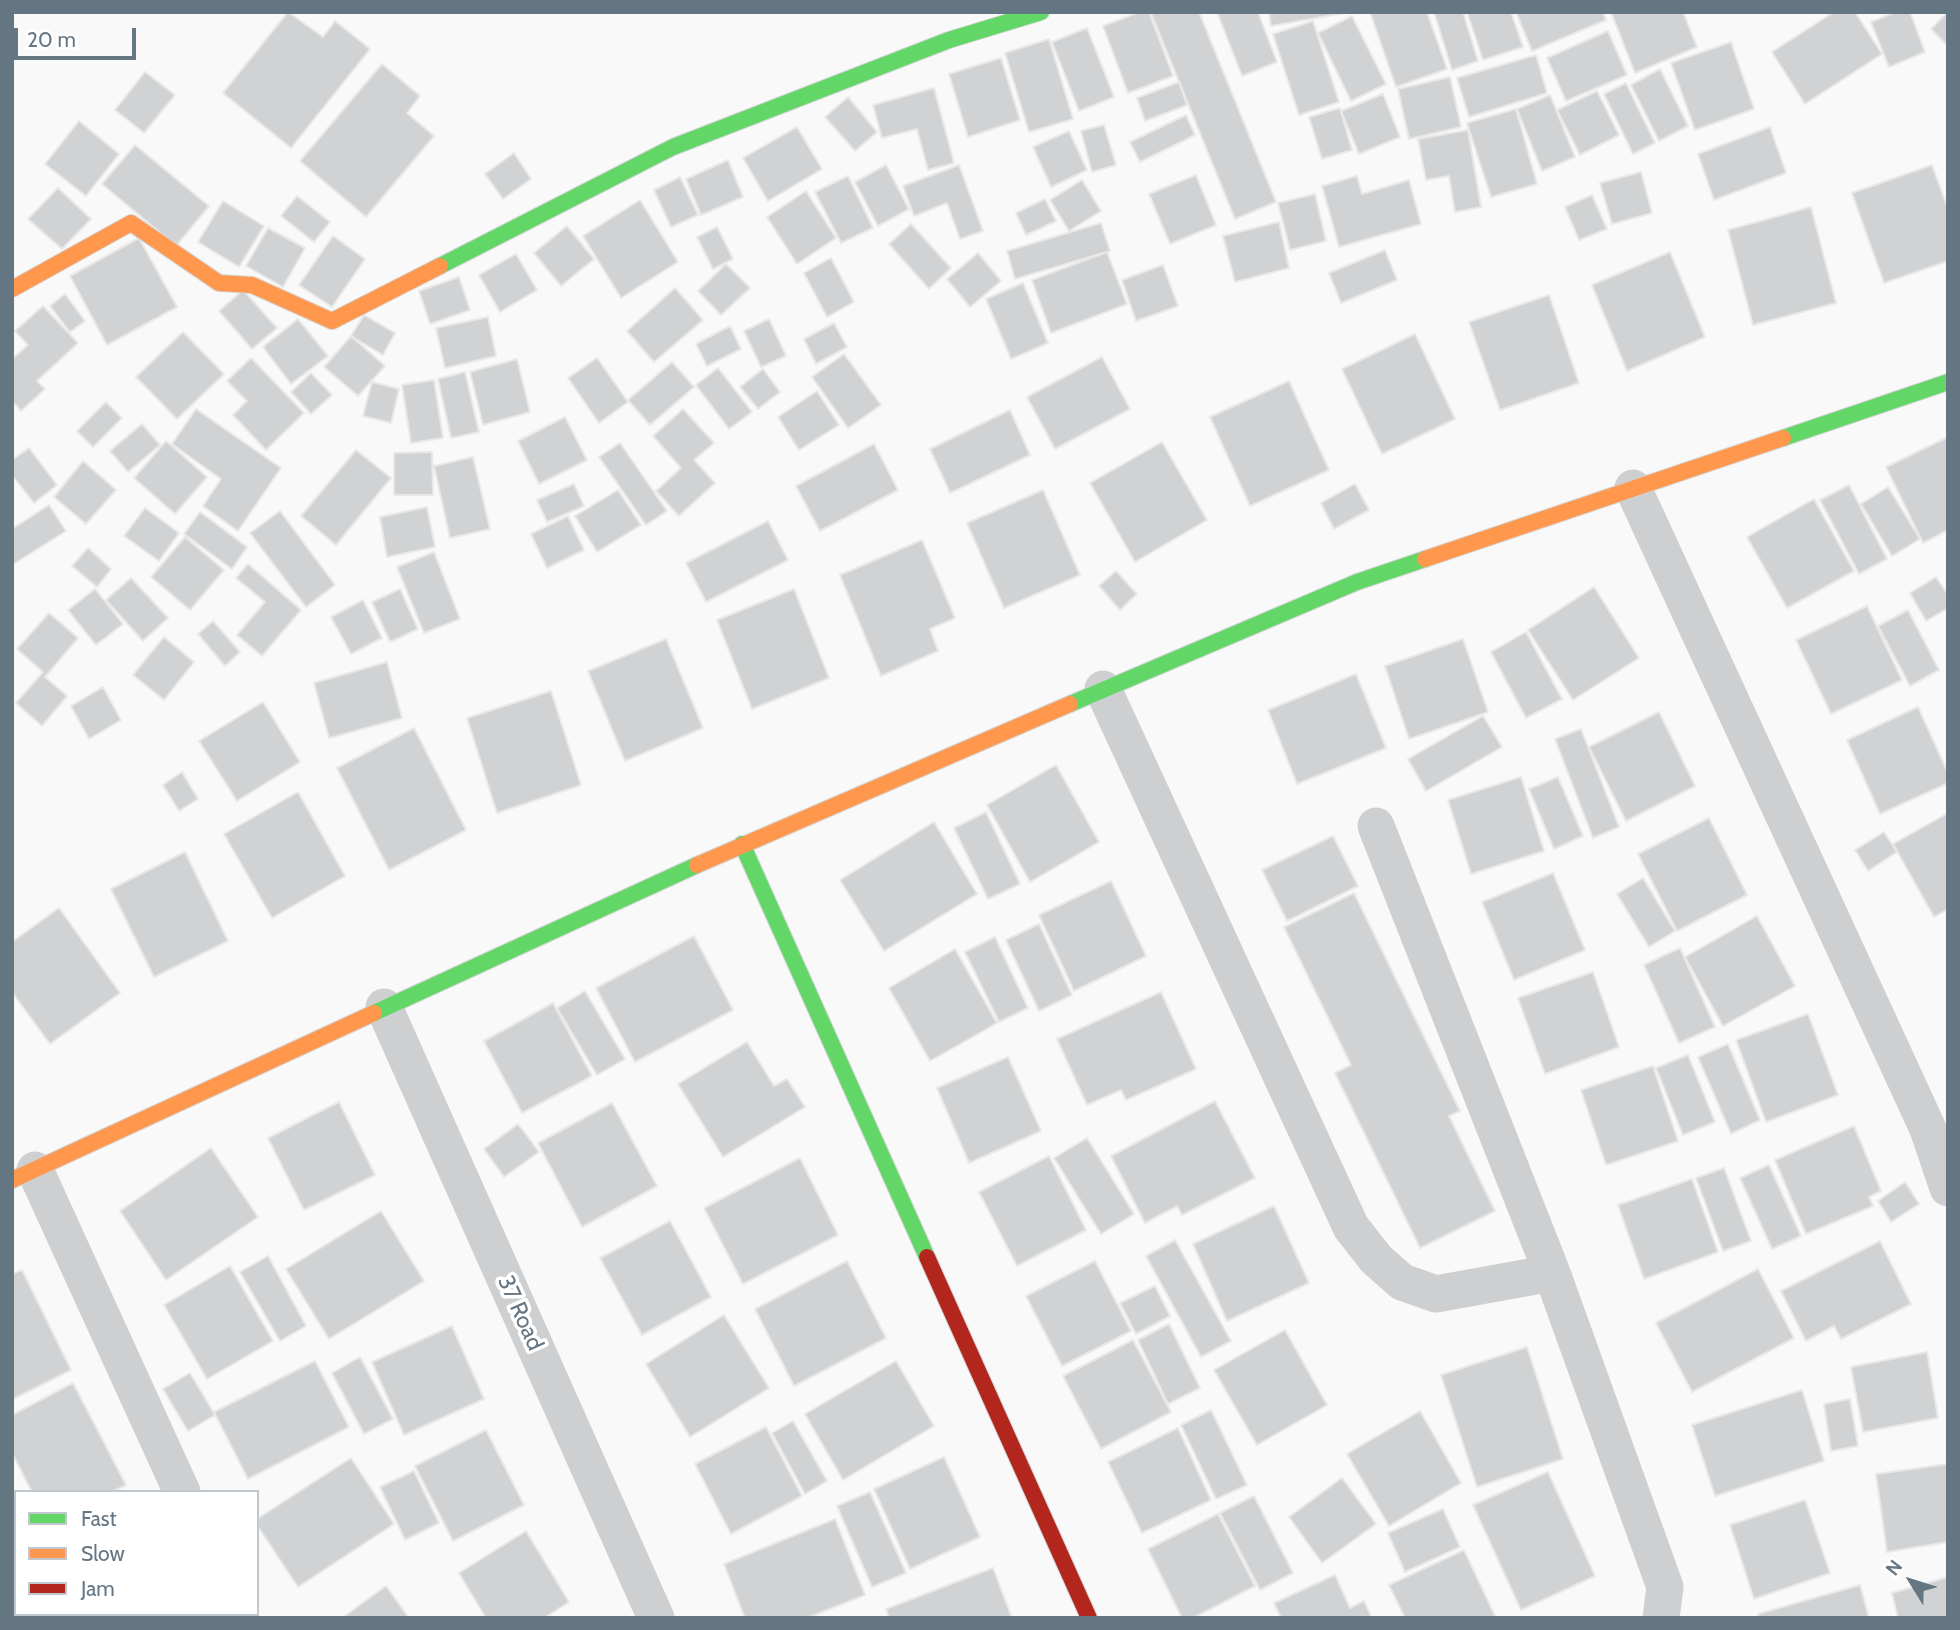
<!DOCTYPE html>
<style>
body{margin:0}
#map{position:relative;width:1960px;height:1630px;overflow:hidden;background:#f9f9f9;font-family:Cabin,sans-serif}
canvas{display:block}
.frame{position:absolute;inset:0;border:14px solid #657683;pointer-events:none}
.legend{position:absolute;left:14px;top:1490px;width:245px;height:126px;box-sizing:border-box;background:#fff;border:2px solid #c1c8cd;margin:0;padding:9px 12px;list-style:none;font-size:21px;color:#657683}
.legend li{display:flex;align-items:center;gap:14px;height:35px}
.legend b{width:35px;border:2px solid #c1c8cd}
.north{position:absolute;left:1876px;top:1546px;width:70px;height:70px;-webkit-text-stroke:5px #fff;paint-order:stroke;rotate:308deg;font-size:19px;font-weight:700;line-height:28px;text-align:center;color:#657683}
.north::after{content:'';display:block;margin:auto;width:24px;height:32px;background:#657683;clip-path:polygon(50% 0,100% 100%,50% 72%,0 100%)}
.scale{position:absolute;left:14px;top:28px;width:122px;height:32px;box-sizing:border-box;border:4px solid #657683;border-top:0;padding-left:9px;font-size:21px;line-height:24px;white-space:nowrap;color:#657683;-webkit-text-stroke:5px #fff;paint-order:stroke}
</style>
<div id="map">
<canvas width="1960" height="1630"></canvas>
<div class="frame"></div>
<ul class="legend">
<li><b style="height:9px;background:#63d668"></b>Fast</li>
<li><b style="height:9px;background:#ff974d"></b>Slow</li>
<li><b style="height:9px;background:#b3261e"></b>Jam</li>
</ul>
<div class="north">N</div>
<div class="scale">20 m</div>
</div>
<script>
const ctx = document.querySelector('canvas').getContext('2d');
ctx.lineJoin = 'round';
function paint(path, color) {
  ctx.fillStyle = color;
  ctx.fill(path, 'evenodd');
}
function poly(rows) {
  const path = new Path2D();
  for (const r of rows) {
    path.moveTo(r[0], r[1]);
    for (let i = 2; i < r.length; i += 2) path.lineTo(r[i], r[i + 1]);
  }
  return path;
}
function stroke(path, color, width, dash) {
  ctx.strokeStyle = color;
  ctx.lineWidth = width;
  ctx.lineCap = dash ? 'butt' : 'round';
  ctx.setLineDash(dash || []);
  ctx.stroke(path);
}
function write(font, color, halo, rows, align = 'center') {
  ctx.font = font + ' Cabin,sans-serif';
  ctx.lineWidth = 7;
  ctx.setLineDash([]);
  ctx.textBaseline = 'middle';
  ctx.strokeStyle = halo;
  ctx.fillStyle = color;
  for (const [text, x, y, turn = 0] of rows) {
    ctx.save();
    ctx.translate(x, y);
    ctx.rotate((+turn || 0) * Math.PI / 180);
    ctx.textAlign = isNaN(turn) ? turn : align;
    if (halo) ctx.strokeText(text, 0, 0);
    ctx.fillText(text, 0, 0);
    ctx.restore();
  }
}
const building = poly([
 [288,12,323,37,335,21,370,49,291,148,223,93,288,12],
 [1140,12,1149,12,1173,76,1128,93,1103,26,1140,12],
 [1199,12,1276,202,1235,219,1151,13,1199,12],
 [1217,12,1258,12,1277,62,1242,76,1217,12],
 [1269,12,1350,12,1271,26,1269,12],
 [1370,12,1427,12,1447,69,1396,87,1370,12],
 [1434,12,1463,12,1478,61,1452,70,1434,12],
 [1467,12,1511,12,1523,47,1483,60,1467,12],
 [1516,12,1603,12,1606,20,1532,51,1516,12],
 [1611,12,1683,12,1697,47,1635,73,1611,12],
 [1834,12,1855,12,1882,54,1805,104,1772,52,1834,12],
 [1896,12,1910,12,1925,52,1889,67,1871,22,1896,12],
 [1948,12,1948,46,1931,29,1948,12],
 [1352,16,1386,84,1351,101,1318,33,1352,16],
 [1313,21,1339,102,1299,115,1273,34,1313,21],
 [1087,28,1114,97,1079,111,1052,42,1087,28],
 [1608,31,1627,75,1566,101,1547,58,1608,31],
 [1049,39,1073,119,1029,132,1005,53,1049,39],
 [1731,42,1754,109,1695,130,1671,63,1731,42],
 [1536,55,1547,93,1469,117,1457,78,1536,55],
 [1001,58,1020,120,968,137,949,74,1001,58],
 [382,64,420,96,407,113,434,136,366,217,300,161,382,64],
 [1660,69,1688,126,1659,141,1631,85,1660,69],
 [145,72,175,95,144,133,115,110,145,72],
 [1450,77,1461,127,1409,139,1398,89,1450,77],
 [1179,82,1187,105,1145,121,1137,98,1179,82],
 [1626,83,1655,143,1633,154,1604,94,1626,83],
 [934,88,954,163,928,170,917,129,882,138,873,105,934,88],
 [1597,91,1619,135,1580,155,1557,110,1597,91],
 [1383,94,1400,137,1359,154,1341,111,1383,94],
 [1550,95,1575,157,1542,171,1517,109,1550,95],
 [848,97,877,132,855,151,825,117,848,97],
 [1340,108,1352,150,1322,159,1309,117,1340,108],
 [1516,109,1537,184,1491,197,1467,123,1516,109],
 [1186,115,1195,135,1140,162,1130,142,1186,115],
 [79,121,119,154,86,196,45,164,79,121],
 [1104,125,1116,165,1092,172,1081,131,1104,125],
 [797,127,822,169,768,201,743,158,797,127],
 [1770,127,1786,173,1714,200,1698,154,1770,127],
 [1468,130,1481,207,1455,212,1449,176,1426,180,1418,139,1468,130],
 [1069,131,1087,170,1051,187,1033,147,1069,131],
 [135,145,209,206,176,246,102,184,135,145],
 [514,153,531,179,503,199,485,174,514,153],
 [728,160,743,197,701,215,686,179,728,160],
 [886,165,909,209,878,226,855,182,886,165],
 [959,165,983,231,960,239,947,203,914,216,903,186,959,165],
 [1932,165,1948,209,1948,261,1884,283,1852,193,1932,165],
 [1641,172,1652,213,1612,224,1600,183,1641,172],
 [1196,175,1216,225,1170,244,1149,194,1196,175],
 [848,176,873,228,841,243,815,192,848,176],
 [1357,176,1362,194,1409,180,1421,224,1339,247,1322,186,1357,176],
 [680,177,698,215,671,227,654,190,680,177],
 [1082,180,1101,211,1069,231,1050,200,1082,180],
 [58,188,91,219,62,249,28,219,58,188],
 [806,191,836,238,797,264,767,217,806,191],
 [1315,194,1326,241,1290,250,1278,203,1315,194],
 [1592,195,1607,229,1579,240,1565,207,1592,195],
 [297,196,330,222,314,242,281,216,297,196],
 [1045,199,1056,221,1026,235,1016,213,1045,199],
 [640,200,678,262,621,298,583,236,640,200],
 [223,201,264,226,239,267,198,242,223,201],
 [1811,207,1836,303,1753,325,1728,230,1811,207],
 [1279,222,1289,268,1235,282,1223,236,1279,222],
 [1101,223,1110,251,1015,279,1007,251,1101,223],
 [911,224,951,268,929,289,889,244,911,224],
 [567,226,594,259,561,286,534,253,567,226],
 [717,227,733,259,713,269,697,237,717,227],
 [268,228,305,248,283,287,246,266,268,228],
 [333,236,365,259,332,307,299,285,333,236],
 [139,238,177,307,107,345,70,276,139,238],
 [1385,250,1397,280,1341,303,1329,273,1385,250],
 [1107,252,1127,304,1051,333,1032,280,1107,252],
 [1670,252,1705,337,1627,371,1592,285,1670,252],
 [978,253,1001,281,970,307,947,279,978,253],
 [516,254,537,290,500,312,479,275,516,254],
 [831,258,854,302,827,317,804,273,831,258],
 [726,264,750,288,721,315,698,291,726,264],
 [1163,265,1178,306,1136,321,1122,280,1163,265],
 [459,277,470,310,430,324,419,291,459,277],
 [1023,283,1048,343,1011,359,986,299,1023,283],
 [675,288,703,320,654,362,627,331,675,288],
 [243,290,277,328,252,349,219,311,243,290],
 [65,294,85,321,70,332,50,306,65,294],
 [1549,295,1579,383,1500,410,1469,322,1549,295],
 [43,306,78,343,37,381,45,389,21,411,12,401,12,359,28,345,15,331,43,306],
 [364,315,395,333,383,355,351,336,364,315],
 [488,317,496,356,445,368,436,328,488,317],
 [298,319,328,356,291,384,263,347,298,319],
 [769,319,786,356,761,367,744,331,769,319],
 [834,323,847,347,816,364,804,339,834,323],
 [730,326,741,349,707,366,696,344,730,326],
 [183,332,224,374,177,419,136,377,183,332],
 [1415,334,1455,419,1382,454,1342,369,1415,334],
 [351,336,385,366,358,396,324,367,351,336],
 [844,354,881,405,848,428,812,377,844,354],
 [1102,357,1130,409,1055,449,1027,397,1102,357],
 [251,358,304,413,266,450,233,415,247,401,227,381,251,358],
 [597,358,628,402,599,423,568,378,597,358],
 [517,359,530,412,483,425,470,372,517,359],
 [672,362,694,387,650,425,628,400,672,362],
 [718,368,752,412,729,429,696,385,718,368],
 [763,369,780,392,758,409,740,387,763,369],
 [465,372,479,432,451,438,438,379,465,372],
 [311,373,332,395,311,414,291,392,311,373],
 [434,380,443,438,411,443,402,385,434,380],
 [1289,381,1329,470,1250,506,1210,417,1289,381],
 [372,382,399,389,391,423,363,416,372,382],
 [817,391,839,425,799,450,778,417,817,391],
 [106,402,122,418,93,447,77,431,106,402],
 [196,409,281,468,238,531,203,506,221,479,172,444,196,409],
 [683,409,714,443,694,460,715,483,679,516,656,491,681,468,653,436,683,409],
 [1010,410,1030,455,950,493,930,449,1010,410],
 [565,417,587,460,539,484,518,441,565,417],
 [142,424,160,445,128,472,110,451,142,424],
 [1948,437,1948,530,1923,543,1886,467,1948,437],
 [166,441,207,477,175,514,134,478,166,441],
 [1162,442,1207,520,1135,562,1090,483,1162,442],
 [620,443,667,511,646,525,599,457,620,443],
 [874,444,898,490,820,531,796,486,874,444],
 [29,448,57,485,34,503,12,475,12,460,29,448],
 [356,450,391,478,336,545,301,516,356,450],
 [432,452,433,495,394,495,394,453,432,452],
 [473,457,490,529,450,538,434,466,473,457],
 [83,461,116,490,86,524,54,497,83,461],
 [574,484,584,506,547,522,537,500,574,484],
 [1355,484,1369,510,1334,529,1321,503,1355,484],
 [1849,485,1887,559,1859,574,1820,500,1849,485],
 [1888,487,1920,539,1892,556,1861,504,1888,487],
 [618,490,641,525,597,552,575,516,618,490],
 [1043,490,1080,575,1004,608,967,523,1043,490],
 [1814,499,1854,571,1787,608,1747,537,1814,499],
 [49,505,66,531,12,565,12,529,49,505],
 [427,507,435,547,387,557,380,517,427,507],
 [145,508,179,533,159,561,124,536,145,508],
 [280,511,335,585,306,607,250,533,280,511],
 [200,512,247,547,232,569,184,534,200,512],
 [568,516,584,550,547,568,531,534,568,516],
 [768,521,788,560,706,602,686,563,768,521],
 [185,537,224,570,190,610,151,577,185,537],
 [922,540,955,618,930,629,938,651,881,676,840,575,922,540],
 [88,548,111,569,97,587,72,566,88,548],
 [434,552,460,619,424,633,397,567,434,552],
 [248,564,301,610,262,656,237,635,265,602,236,578,248,564],
 [1116,571,1137,594,1120,610,1099,586,1116,571],
 [1936,577,1948,595,1948,608,1926,621,1910,593,1936,577],
 [131,578,168,618,143,641,106,600,131,578],
 [1594,587,1639,658,1573,700,1528,630,1594,587],
 [95,589,123,624,96,645,68,610,95,589],
 [400,589,418,629,390,642,372,602,400,589],
 [794,589,829,678,752,709,717,620,794,589],
 [363,600,382,638,351,654,331,617,363,600],
 [1867,606,1902,680,1831,714,1796,640,1867,606],
 [1908,610,1939,670,1910,686,1878,626,1908,610],
 [49,613,78,638,45,677,67,696,42,726,16,703,43,672,17,649,49,613],
 [213,621,240,652,225,666,198,634,213,621],
 [1526,632,1562,699,1526,718,1491,652,1526,632],
 [164,637,194,662,164,700,133,675,164,637],
 [666,639,703,728,625,761,588,671,666,639],
 [1463,639,1488,712,1409,739,1385,666,1463,639],
 [387,662,402,718,329,738,314,683,387,662],
 [1356,674,1386,748,1297,784,1268,710,1356,674],
 [103,687,121,720,89,739,71,706,103,687],
 [551,691,581,785,497,813,467,718,551,691],
 [263,702,300,762,237,801,199,741,263,702],
 [1918,707,1948,773,1948,783,1880,814,1847,740,1918,707],
 [1659,712,1695,786,1626,821,1589,747,1659,712],
 [1483,716,1502,747,1426,791,1408,759,1483,716],
 [414,728,466,830,389,870,337,768,414,728],
 [1581,729,1619,827,1593,838,1555,739,1581,729],
 [1056,765,1099,842,1030,882,987,805,1056,765],
 [182,772,198,799,179,811,163,785,182,772],
 [1521,777,1544,851,1471,874,1448,800,1521,777],
 [1558,777,1583,836,1554,849,1529,789,1558,777],
 [298,792,345,876,272,918,224,834,298,792],
 [986,812,1020,884,988,899,954,828,986,812],
 [1948,813,1948,909,1934,917,1893,844,1948,813],
 [1709,818,1747,895,1677,931,1638,854,1709,818],
 [934,822,977,894,884,951,840,880,934,822],
 [1884,832,1897,852,1868,871,1855,850,1884,832],
 [1333,836,1358,886,1287,921,1262,870,1333,836],
 [185,852,228,941,154,977,111,889,185,852],
 [1553,873,1585,950,1514,980,1482,902,1553,873],
 [1643,878,1675,931,1649,947,1617,894,1643,878],
 [1111,881,1146,956,1074,991,1039,915,1111,881],
 [1354,893,1460,1111,1449,1116,1495,1211,1420,1248,1335,1073,1351,1065,1284,927,1354,893],
 [59,908,120,993,50,1044,12,992,12,942,59,908],
 [1757,916,1795,986,1723,1026,1685,957,1757,916],
 [1039,924,1072,995,1039,1011,1006,940,1039,924],
 [694,936,733,1010,635,1062,596,988,694,936],
 [995,937,1028,1008,999,1022,965,952,995,937],
 [1680,948,1715,1027,1679,1043,1644,965,1680,948],
 [955,949,997,1023,930,1061,889,988,955,949],
 [1593,972,1619,1047,1545,1074,1518,998,1593,972],
 [585,991,625,1059,597,1075,557,1008,585,991],
 [1161,992,1196,1069,1126,1100,1121,1090,1087,1105,1057,1039,1161,992],
 [553,1003,592,1076,522,1113,484,1041,553,1003],
 [1808,1014,1838,1095,1766,1122,1736,1040,1808,1014],
 [747,1042,774,1086,787,1079,805,1107,723,1157,678,1084,747,1042],
 [1728,1044,1760,1120,1731,1134,1698,1057,1728,1044],
 [1688,1055,1715,1122,1683,1135,1656,1068,1688,1055],
 [1008,1057,1041,1131,969,1163,937,1088,1008,1057],
 [1653,1066,1678,1141,1606,1165,1581,1090,1653,1066],
 [1215,1101,1255,1178,1182,1215,1177,1206,1145,1223,1111,1156,1215,1101],
 [339,1102,375,1175,304,1210,268,1138,339,1102],
 [612,1103,657,1186,582,1227,538,1143,612,1103],
 [518,1124,539,1152,504,1177,484,1149,518,1124],
 [1854,1126,1881,1191,1869,1197,1873,1206,1806,1234,1775,1160,1854,1126],
 [1087,1138,1134,1214,1101,1234,1054,1158,1087,1138],
 [211,1148,258,1217,166,1280,120,1211,211,1148],
 [1049,1156,1086,1230,1017,1266,979,1192,1049,1156],
 [800,1158,838,1235,743,1284,704,1208,800,1158],
 [1769,1165,1801,1236,1772,1249,1740,1178,1769,1165],
 [1724,1168,1751,1241,1723,1251,1696,1178,1724,1168],
 [1692,1179,1718,1252,1644,1279,1618,1205,1692,1179],
 [1905,1182,1919,1204,1891,1222,1878,1201,1905,1182],
 [1274,1206,1309,1283,1227,1321,1193,1244,1274,1206],
 [381,1211,424,1281,329,1339,286,1269,381,1211],
 [670,1221,711,1297,642,1335,600,1258,670,1221],
 [1175,1240,1231,1341,1201,1357,1146,1256,1175,1240],
 [1880,1241,1911,1304,1841,1339,1834,1326,1806,1341,1781,1291,1880,1241],
 [268,1256,306,1326,280,1341,240,1272,268,1256],
 [847,1261,886,1338,794,1386,755,1309,847,1261],
 [1095,1261,1131,1331,1062,1366,1026,1296,1095,1261],
 [230,1266,273,1341,207,1379,164,1305,230,1266],
 [1758,1269,1794,1338,1692,1392,1656,1323,1758,1269],
 [22,1270,71,1370,13,1399,12,1274,22,1270],
 [1155,1286,1170,1316,1136,1334,1120,1303,1155,1286],
 [724,1315,769,1388,690,1437,646,1364,724,1315],
 [1169,1324,1200,1388,1168,1404,1138,1340,1169,1324],
 [452,1326,484,1399,404,1435,372,1362,452,1326],
 [1285,1330,1327,1405,1257,1445,1214,1370,1285,1330],
 [1133,1340,1171,1412,1101,1449,1063,1376,1133,1340],
 [1527,1347,1563,1459,1477,1487,1441,1375,1527,1347],
 [1927,1352,1938,1418,1863,1432,1851,1367,1927,1352],
 [360,1357,393,1419,364,1434,332,1373,360,1357],
 [315,1361,349,1427,248,1479,214,1412,315,1361],
 [896,1361,934,1426,843,1480,805,1414,896,1361],
 [190,1373,215,1415,188,1431,163,1389,190,1373],
 [73,1383,126,1485,112,1492,32,1492,12,1453,12,1415,73,1383],
 [1802,1390,1824,1461,1715,1496,1692,1425,1802,1390],
 [1850,1399,1858,1446,1831,1451,1824,1404,1850,1399],
 [1211,1410,1247,1485,1216,1499,1181,1425,1211,1410],
 [1420,1411,1461,1483,1389,1526,1347,1454,1420,1411],
 [793,1421,827,1481,805,1494,772,1433,793,1421],
 [766,1427,802,1496,731,1534,695,1464,766,1427],
 [1178,1428,1211,1500,1142,1533,1108,1462,1178,1428],
 [486,1430,524,1505,453,1541,415,1466,486,1430],
 [944,1457,980,1537,910,1569,874,1489,944,1457],
 [351,1458,394,1524,298,1587,257,1525,257,1519,351,1458],
 [1948,1464,1948,1542,1887,1552,1876,1474,1948,1464],
 [414,1471,439,1523,405,1540,380,1487,414,1471],
 [1548,1472,1595,1576,1521,1610,1473,1505,1548,1472],
 [1342,1478,1376,1524,1322,1563,1289,1517,1342,1478],
 [870,1492,906,1573,872,1587,837,1506,870,1492],
 [1254,1496,1293,1573,1260,1590,1220,1513,1254,1496],
 [1805,1500,1830,1573,1754,1599,1730,1525,1805,1500],
 [1443,1509,1460,1547,1405,1572,1388,1533,1443,1509],
 [1218,1514,1255,1586,1193,1618,1182,1618,1148,1549,1218,1514],
 [835,1519,865,1595,807,1618,745,1618,724,1564,835,1519],
 [526,1531,569,1602,544,1618,486,1618,459,1573,526,1531],
 [1464,1550,1496,1618,1405,1618,1389,1585,1464,1550],
 [993,1568,1012,1618,889,1618,886,1609,993,1568],
 [1335,1575,1350,1608,1364,1601,1372,1618,1281,1618,1274,1603,1335,1575],
 [1948,1577,1948,1618,1898,1618,1892,1593,1948,1577],
 [1860,1585,1869,1618,1759,1618,1758,1614,1860,1585],
 [386,1586,409,1618,342,1618,386,1586],
 [132,1614,186,1614,181,1618,134,1618,132,1614]
]);
paint(building, '#d0d2d3');
stroke(building, '#e8e8e8', 2);
const fast = poly([
 [440,266,673,147,949,40,1041,12],
 [1783,438,1948,382],
 [1070,704,1357,582,1425,559],
 [742,844,927,1257],
 [374,1013,697,865]
]);
const slow = poly([
 [12,289,131,223,219,283,252,285,332,321,440,266],
 [1425,559,1783,438],
 [697,865,1070,704],
 [12,1180,374,1013]
]);
const jam = poly([
 [927,1257,1089,1618]
]);
stroke(fast, '#d5d6d7', 18);
stroke(slow, '#d5d6d7', 18);
stroke(jam, '#d5d6d7', 18);
stroke(poly([
 [1633,488,1928,1129,1948,1188],
 [1103,689,1351,1227,1376,1259,1402,1282,1436,1294,1552,1273],
 [1376,826,1552,1273,1665,1587,1661,1618],
 [384,1007,656,1618],
 [35,1170,182,1492],
 [238,1614,240,1618],
 [12,1618,19,1614]
]), '#cecfd0', 37);
stroke(fast, '#63d668', 16);
stroke(slow, '#ff974d', 16);
stroke(jam, '#b3261e', 16);
write('23px', '#657683', '#fff', [
 ["37 Road",520,1313,66]
]);
</script>
